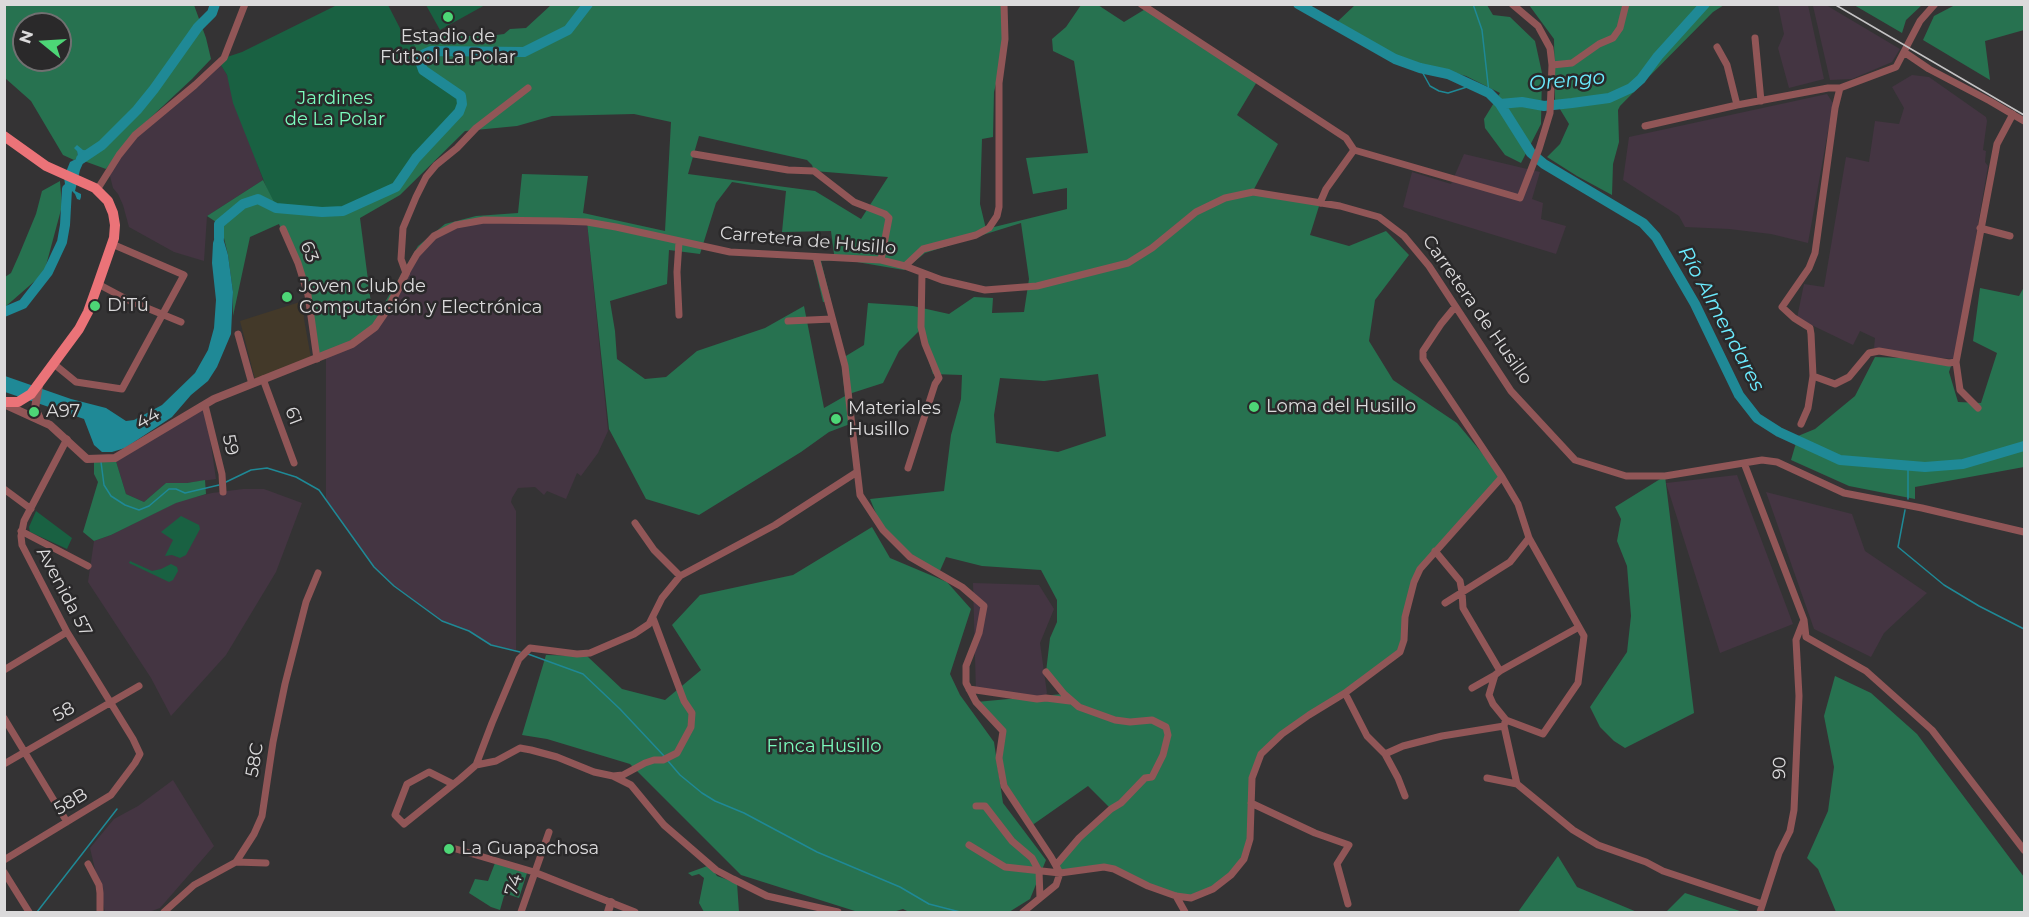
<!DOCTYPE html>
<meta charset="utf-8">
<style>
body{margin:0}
#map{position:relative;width:2029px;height:917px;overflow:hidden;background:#343334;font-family:Montserrat,sans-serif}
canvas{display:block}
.frame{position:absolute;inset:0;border:6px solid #dbdadb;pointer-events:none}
.north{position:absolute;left:12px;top:12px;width:60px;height:60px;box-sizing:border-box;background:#2a292a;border:2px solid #717071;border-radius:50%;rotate:288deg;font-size:16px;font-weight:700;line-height:24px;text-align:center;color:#dbdadb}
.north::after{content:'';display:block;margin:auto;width:21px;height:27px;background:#4dd676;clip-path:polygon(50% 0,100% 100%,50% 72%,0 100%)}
</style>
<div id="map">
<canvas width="2029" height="917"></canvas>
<div class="frame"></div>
<div class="north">N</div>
</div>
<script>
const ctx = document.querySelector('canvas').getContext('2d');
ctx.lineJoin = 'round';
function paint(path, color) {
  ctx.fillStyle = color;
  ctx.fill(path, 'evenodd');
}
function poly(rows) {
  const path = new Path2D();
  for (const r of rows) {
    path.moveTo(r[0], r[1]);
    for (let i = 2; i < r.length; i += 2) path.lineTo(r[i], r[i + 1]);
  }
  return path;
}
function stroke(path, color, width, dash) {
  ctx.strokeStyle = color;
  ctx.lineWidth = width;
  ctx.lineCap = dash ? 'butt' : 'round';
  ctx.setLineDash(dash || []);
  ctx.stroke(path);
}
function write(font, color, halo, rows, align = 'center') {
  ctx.font = font + ' Montserrat,sans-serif';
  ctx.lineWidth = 5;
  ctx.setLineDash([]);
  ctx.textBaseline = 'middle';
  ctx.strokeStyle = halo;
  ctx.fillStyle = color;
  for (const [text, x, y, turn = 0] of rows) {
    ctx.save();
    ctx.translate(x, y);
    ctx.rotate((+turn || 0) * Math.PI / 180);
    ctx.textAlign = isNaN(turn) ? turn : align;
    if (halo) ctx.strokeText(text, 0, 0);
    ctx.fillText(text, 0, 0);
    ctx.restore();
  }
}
paint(poly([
 [1778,5,1808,5,1824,79,1789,88,1778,48,1784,34],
 [1819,5,1826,5,1900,49,1892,62,1852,79,1830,80,1813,6],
 [219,62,227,75,263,180,207,216,204,261,174,252,129,227,123,205,118,194,113,188,109,172,135,135],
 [1912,75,1929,77,1986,117,1987,121,1983,150,1986,151,1985,162,1988,166,1955,359,1926,357,1874,348,1875,338,1860,331,1853,345,1797,318,1804,284,1824,287,1846,157,1869,162,1875,121,1899,124,1904,108,1892,87],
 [1827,94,1833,103,1808,243,1771,234,1729,229,1685,227,1679,216,1623,180,1629,137],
 [1464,154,1540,172,1532,199,1543,203,1541,219,1566,226,1556,254,1403,207,1412,172,1451,184],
 [484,220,587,222,608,431,598,453,581,476,577,473,566,499,547,491,544,495,535,487,518,488,512,498,511,502,516,511,516,650,491,645,469,631,442,621,394,586,374,567,326,499,326,355,375,327,406,273,434,236,457,225],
 [205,405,216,479,187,483,166,483,144,502,126,494,115,458],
 [1737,475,1793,624,1720,653,1666,483],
 [243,489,264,489,302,503,276,572,226,655,171,716,151,678,88,582,94,541,111,535,179,501,212,493],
 [1766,492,1852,514,1865,551,1927,593,1884,633,1871,657,1814,629],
 [973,583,1039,585,1054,609,1040,643,1047,693,1040,701,976,693],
 [173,780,214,846,160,908,149,912,105,912,90,848,114,819,138,806]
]), '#443542');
paint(poly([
 [303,301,304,319,311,358,255,379,240,321]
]), '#433929');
paint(poly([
 [337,5,388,5,405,38,411,36,423,70,461,96,462,104,459,112,416,158,396,187,343,211,322,212,276,208,271,199,233,103,227,75,219,62,224,58,242,52],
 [426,5,485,5,440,30],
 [36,511,72,538,67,549,30,532,29,527],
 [181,516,199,525,200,529,186,555,180,558,172,555,165,556,173,540,161,532],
 [130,561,152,571,161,569,171,564,177,567,178,571,173,580,169,582,129,563]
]), '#196142');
paint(poly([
 [5,5,194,5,206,38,211,59,192,79,134,133,106,169,84,161,92,151,77,151,78,158,74,160,63,155,31,101,5,78],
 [24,24,60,24,60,60,24,60],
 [551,5,1004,5,1001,64,994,92,993,137,982,139,980,204,986,229,1067,209,1067,188,1033,194,1026,158,1088,153,1074,61,1053,51,1052,39,1066,27,1081,5,1098,5,1124,22,1147,8,1258,80,1237,115,1278,144,1253,191,1320,203,1310,235,1349,246,1386,231,1409,255,1375,300,1369,341,1393,380,1457,423,1502,477,1450,534,1414,582,1400,652,1309,715,1261,754,1252,778,1250,839,1244,859,1231,875,1191,898,1176,896,1114,869,1060,873,1056,865,1111,809,1088,786,1031,826,1010,796,999,758,1003,731,976,702,1063,694,1046,672,1050,638,1057,622,1057,600,1041,570,982,566,946,557,939,573,910,557,883,530,870,499,944,491,951,435,961,399,962,375,933,374,919,331,899,351,883,383,852,393,850,424,829,432,801,452,699,515,646,499,609,429,587,222,484,220,457,225,435,236,417,254,375,327,317,359,308,295,279,224,250,237,233,316,233,292,228,255,223,234,219,224,207,216,263,180,277,208,321,212,343,211,396,187,416,158,459,112,462,104,460,96,423,70,411,36,489,36,504,34,510,29,526,28],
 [634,114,671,122,665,231,583,213,588,176,522,174,518,213,476,216,445,224,418,246,381,309,372,311,360,218,400,195,465,131,517,126,552,116],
 [699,136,807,160,812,165,814,171,888,177,861,219,815,191,688,174],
 [732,182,786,191,782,232,831,231,834,254,812,255,823,302,831,301,821,261,845,260,904,270,925,253,1021,223,1029,279,1024,312,992,313,993,298,974,297,949,314,913,306,868,303,864,345,841,359,845,396,824,408,804,306,765,328,697,351,666,377,645,379,617,359,615,331,610,301,667,284,669,250,700,254,716,203],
 [1098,374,1106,436,1058,452,996,443,994,415,1000,378,1044,381],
 [1355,5,1487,5,1493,15,1510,17,1535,41,1542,73,1541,124,1521,163,1505,155,1485,128,1484,119,1500,93,1466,76,1415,62,1390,53,1337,22],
 [1529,5,1724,5,1713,12,1620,106,1618,110,1619,142,1613,164,1612,195,1577,176,1547,157,1560,144,1569,124,1555,101,1554,39],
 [1854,5,1922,5,1906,20,1902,33],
 [1955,5,2024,5,2024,30,1985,41,1990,80,1923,40,1934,16],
 [60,181,62,206,44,273,5,307,5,277,11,273,19,255,36,214,42,191],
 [2024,287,2024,467,1915,487,1915,499,1849,486,1791,460,1798,436,1815,429,1855,396,1875,357,1953,360,1949,372,1958,402,1981,403,1997,353,1973,341,1980,288,2019,296],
 [115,458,126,494,144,502,166,483,187,483,205,480,206,494,176,503,111,535,94,541,83,532,98,482,94,474,94,460],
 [1665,476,1694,713,1625,748,1614,741,1600,727,1590,707,1627,652,1631,616,1627,566,1617,541,1621,519,1615,507],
 [872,527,890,558,947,582,971,609,950,674,960,695,994,742,1003,803,1046,860,1030,899,1009,912,909,912,903,909,893,912,858,912,741,875,630,764,547,739,522,735,546,655,587,656,622,689,665,700,701,670,672,625,700,595,793,575],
 [1835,676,1871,693,1917,734,2024,877,2024,912,1836,912,1818,869,1807,858,1828,811,1834,767,1824,716],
 [1558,856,1577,887,1637,912,1518,912],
 [495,863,527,873,519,898,510,895,504,896,500,910,491,907,469,893,475,879,488,881],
 [710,865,717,876,737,883,739,912,704,912,699,903,704,878,699,874,692,876,688,873],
 [1685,893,1743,912,1666,912]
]), '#277250');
paint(poly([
 [77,145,83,150,92,151,84,161,80,170,75,191,81,194,81,197,80,200,77,199,75,194,72,191,69,197,69,203,62,203,62,191,65,184,64,177,70,162,78,158,77,151,74,148],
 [219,224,228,255,233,292,231,334,217,367,208,381,191,395,172,417,125,448,112,452,102,452,94,445,84,419,5,392,5,376,71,399,106,408,126,421,134,420,162,405,195,373,208,350,214,328,216,300,212,263,213,243]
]), '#1f8996');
stroke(poly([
 [1473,4,1482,30,1489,93],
 [1420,68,1430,86,1439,91,1448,93,1470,86],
 [101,462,104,485,111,496,125,505,139,510,149,506,169,489,176,489,185,493,219,485],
 [226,482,251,470,267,468,296,477,319,490,374,567,394,586,442,621,469,631,491,645,520,652],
 [1908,499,1908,466],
 [1905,510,1898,547,1944,585,1979,606,2024,629],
 [528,654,583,674,620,709,665,757],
 [668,761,680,775,702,793,715,801,744,813,817,852,900,887,929,904,960,912],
 [37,912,117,809]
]), '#1f8996', 1.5);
stroke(poly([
 [1298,4,1395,59,1420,68,1448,74,1489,93,1500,104,1531,153,1544,164,1643,223,1656,237,1695,304,1739,395,1757,418,1779,432,1840,460,1925,467,1963,464,2024,446],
 [1500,104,1522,102,1544,106,1572,103,1609,98,1631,88,1641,79,1658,56,1705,4],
 [81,159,102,145,137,110,154,89,198,27,212,13,215,4],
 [219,238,219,224,243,204,258,199,276,208,322,212,343,211,396,187,416,158,459,112,462,104,461,96,423,70,420,61,424,54,431,51,524,52,568,30,588,4],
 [4,312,23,304,48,272,62,242,65,225,67,189]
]), '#1f8996', 10);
stroke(poly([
 [1141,4,1346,138,1354,150,1520,198,1539,149,1550,113,1552,65,1550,48,1538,26,1512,4],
 [1755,38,1761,101],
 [1717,47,1727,65,1737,105],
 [1904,52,1929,69,1990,101,2024,121],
 [1552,65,1572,63,1599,44,1613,38,1620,28,1626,4],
 [1645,126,1737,105,1828,88,1840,88,1896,67,1920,21,1935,4],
 [694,154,788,170,814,171,854,202,885,214,889,218,881,260],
 [97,190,119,155,135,135,195,85,224,58,245,4],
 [1320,203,1326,189,1354,150],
 [1980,228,2010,236],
 [283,229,298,263,308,295,317,359],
 [679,242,677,272,679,315],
 [816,257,845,366,860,495,883,530,910,557,962,587,984,606,979,633,966,666,966,683,976,702,1003,731,999,758,1004,786,1051,857,1060,873,1056,885,1023,912],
 [905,266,923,249,976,235,989,228,997,216,999,207,999,83,1005,39,1004,4],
 [406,273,417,254,434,236,456,225,484,220,559,221,587,222,616,227,730,252,881,260,905,266,942,280,985,290,1037,286,1128,263,1152,248,1196,212,1225,198,1253,192,1340,206,1379,217,1404,236,1429,266,1511,391,1575,460,1626,476,1665,476,1762,460,1777,462,1844,493,1922,508,2024,532],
 [406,273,401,259,403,228,416,197,426,177,436,165,457,148,476,128,528,88],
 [98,284,130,301,181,322],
 [788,321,832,319],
 [238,334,252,384],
 [54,364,76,382,122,389,184,275,112,244],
 [1813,376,1835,384,1849,377,1869,353,1879,351,1949,363,1956,362],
 [263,379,294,463],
 [205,405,222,474,223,492],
 [1978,408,1960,390,1956,362,1997,144,2013,114],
 [1801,424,1808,408,1813,376,1811,334,1810,328,1794,318,1782,307,1809,268,1815,253,1835,108,1840,88],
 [1744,463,1804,620,1806,637,1866,671,1932,730,2024,850],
 [908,468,935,384,939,378,925,344,921,327,922,273],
 [4,489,31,509],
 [635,523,654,550,680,576],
 [21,531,88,566],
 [1435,551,1460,581,1462,592,1463,608,1500,671,1495,675,1489,695,1493,704,1506,720,1543,734,1578,683,1584,636,1529,538,1518,504,1502,477,1423,359,1423,351,1441,324,1455,307],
 [1445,603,1510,562,1529,538],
 [4,670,67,632],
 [1500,671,1579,627],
 [1046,672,1064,694,1079,707,1115,720,1130,722,1152,720,1166,727,1168,735,1163,755,1152,777,1145,778,1121,803,1111,809,1079,838,1056,865],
 [1472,688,1495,675],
 [969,689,1037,699,1046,698,1070,701],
 [1345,693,1367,736,1385,754,1398,778,1405,796],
 [4,718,67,822],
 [1505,722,1504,726,1517,784],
 [1385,754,1403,746,1442,736,1504,726],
 [4,764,139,686],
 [476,765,492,723,519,659,530,648,577,654,590,653,634,634,649,624,662,598,680,576,775,525,857,472],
 [613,776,623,775,645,763,654,760,663,760,677,753,691,727,692,713,684,701,653,618],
 [1487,778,1517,784,1573,830,1598,845,1646,862,1663,871,1762,904],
 [453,784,429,772,407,784,395,815,404,824,460,779,476,765,496,761,520,748,531,750,557,757,594,772,613,776,631,785,664,825,716,870,733,879,767,896,838,912],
 [1251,803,1315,833,1349,845,1337,864,1348,904],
 [976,806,985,806,1012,841,1032,858,1039,871,1040,898],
 [969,845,1005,867,1060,873,1104,867,1114,869,1148,886,1176,896,1191,898,1213,889,1231,875,1244,859,1250,839,1252,778,1261,754,1282,734,1309,715,1345,693,1400,652,1404,640,1405,617,1414,582,1420,569,1502,477],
 [456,849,534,872,635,912],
 [4,860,111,795,135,763,140,754,133,739,67,632,22,545,21,536,24,521,67,439],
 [236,862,266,863],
 [88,864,99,885,100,893,100,912],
 [4,872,29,912],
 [1176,896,1185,912],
 [164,912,194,885,236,862,254,834,262,816,273,742,285,684,306,602,318,573],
 [521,912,549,832],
 [1760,912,1779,853,1790,831,1794,810,1799,696,1796,640,1803,622]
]), '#915657', 7);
stroke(poly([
 [39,385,35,408,40,419],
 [4,404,50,425,87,459,115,458,214,399,352,344,375,327,390,305,406,273],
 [608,912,611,902]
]), '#915657', 8);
stroke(poly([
 [4,136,46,166,95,188,108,201,113,213,115,225,114,238,98,284,88,312,79,329,31,394,18,402,4,402]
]), '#eb7378', 10);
stroke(poly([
 [1834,4,2024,115]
]), '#c4c3c4', 1.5);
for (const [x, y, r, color] of [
 [448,17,6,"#4dd676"],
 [287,297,6,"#4dd676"],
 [95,306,6,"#4dd676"],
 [1254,407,6,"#4dd676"],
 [34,412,6,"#4dd676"],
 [836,419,6,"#4dd676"],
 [449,849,6,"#4dd676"]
]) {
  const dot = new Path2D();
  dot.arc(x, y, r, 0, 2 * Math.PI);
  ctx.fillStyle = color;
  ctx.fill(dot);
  stroke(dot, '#2a292a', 2);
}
write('18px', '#dbdadb', '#2a292a', [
 ["Estadio de",448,37,"center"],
 ["Fútbol La Polar",448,58,"center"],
 ["Joven Club de",299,287],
 ["Computación y Electrónica",299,308],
 ["DiTú",107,306],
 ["Loma del Husillo",1266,407],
 ["Materiales",848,409],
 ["Husillo",848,430],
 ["A97",46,412],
 ["La Guapachosa",461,849]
], 'left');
write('18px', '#7bfbbd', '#2a292a', [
 ["Jardines",335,99],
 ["de La Polar",335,120],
 ["Finca Husillo",824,747]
]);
write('18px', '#dbdadb', '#2a292a', [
 ["Carretera de Husillo",808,241,5],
 ["63",309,252,69],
 ["Carretera de Husillo",1477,310,55],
 ["61",293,416,70],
 ["44",148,419,-30],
 ["59",230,445,77],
 ["Avenida 57",64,592,62],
 ["58",64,712,-29],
 ["58C",255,760,-81],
 ["90",1780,768,-88],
 ["58B",71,802,-31],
 ["74",514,885,-73]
]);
write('italic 20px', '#6cecff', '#2a292a', [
 ["Orengo",1567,81,-5],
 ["Río Almendares",1721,319,62]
]);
</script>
